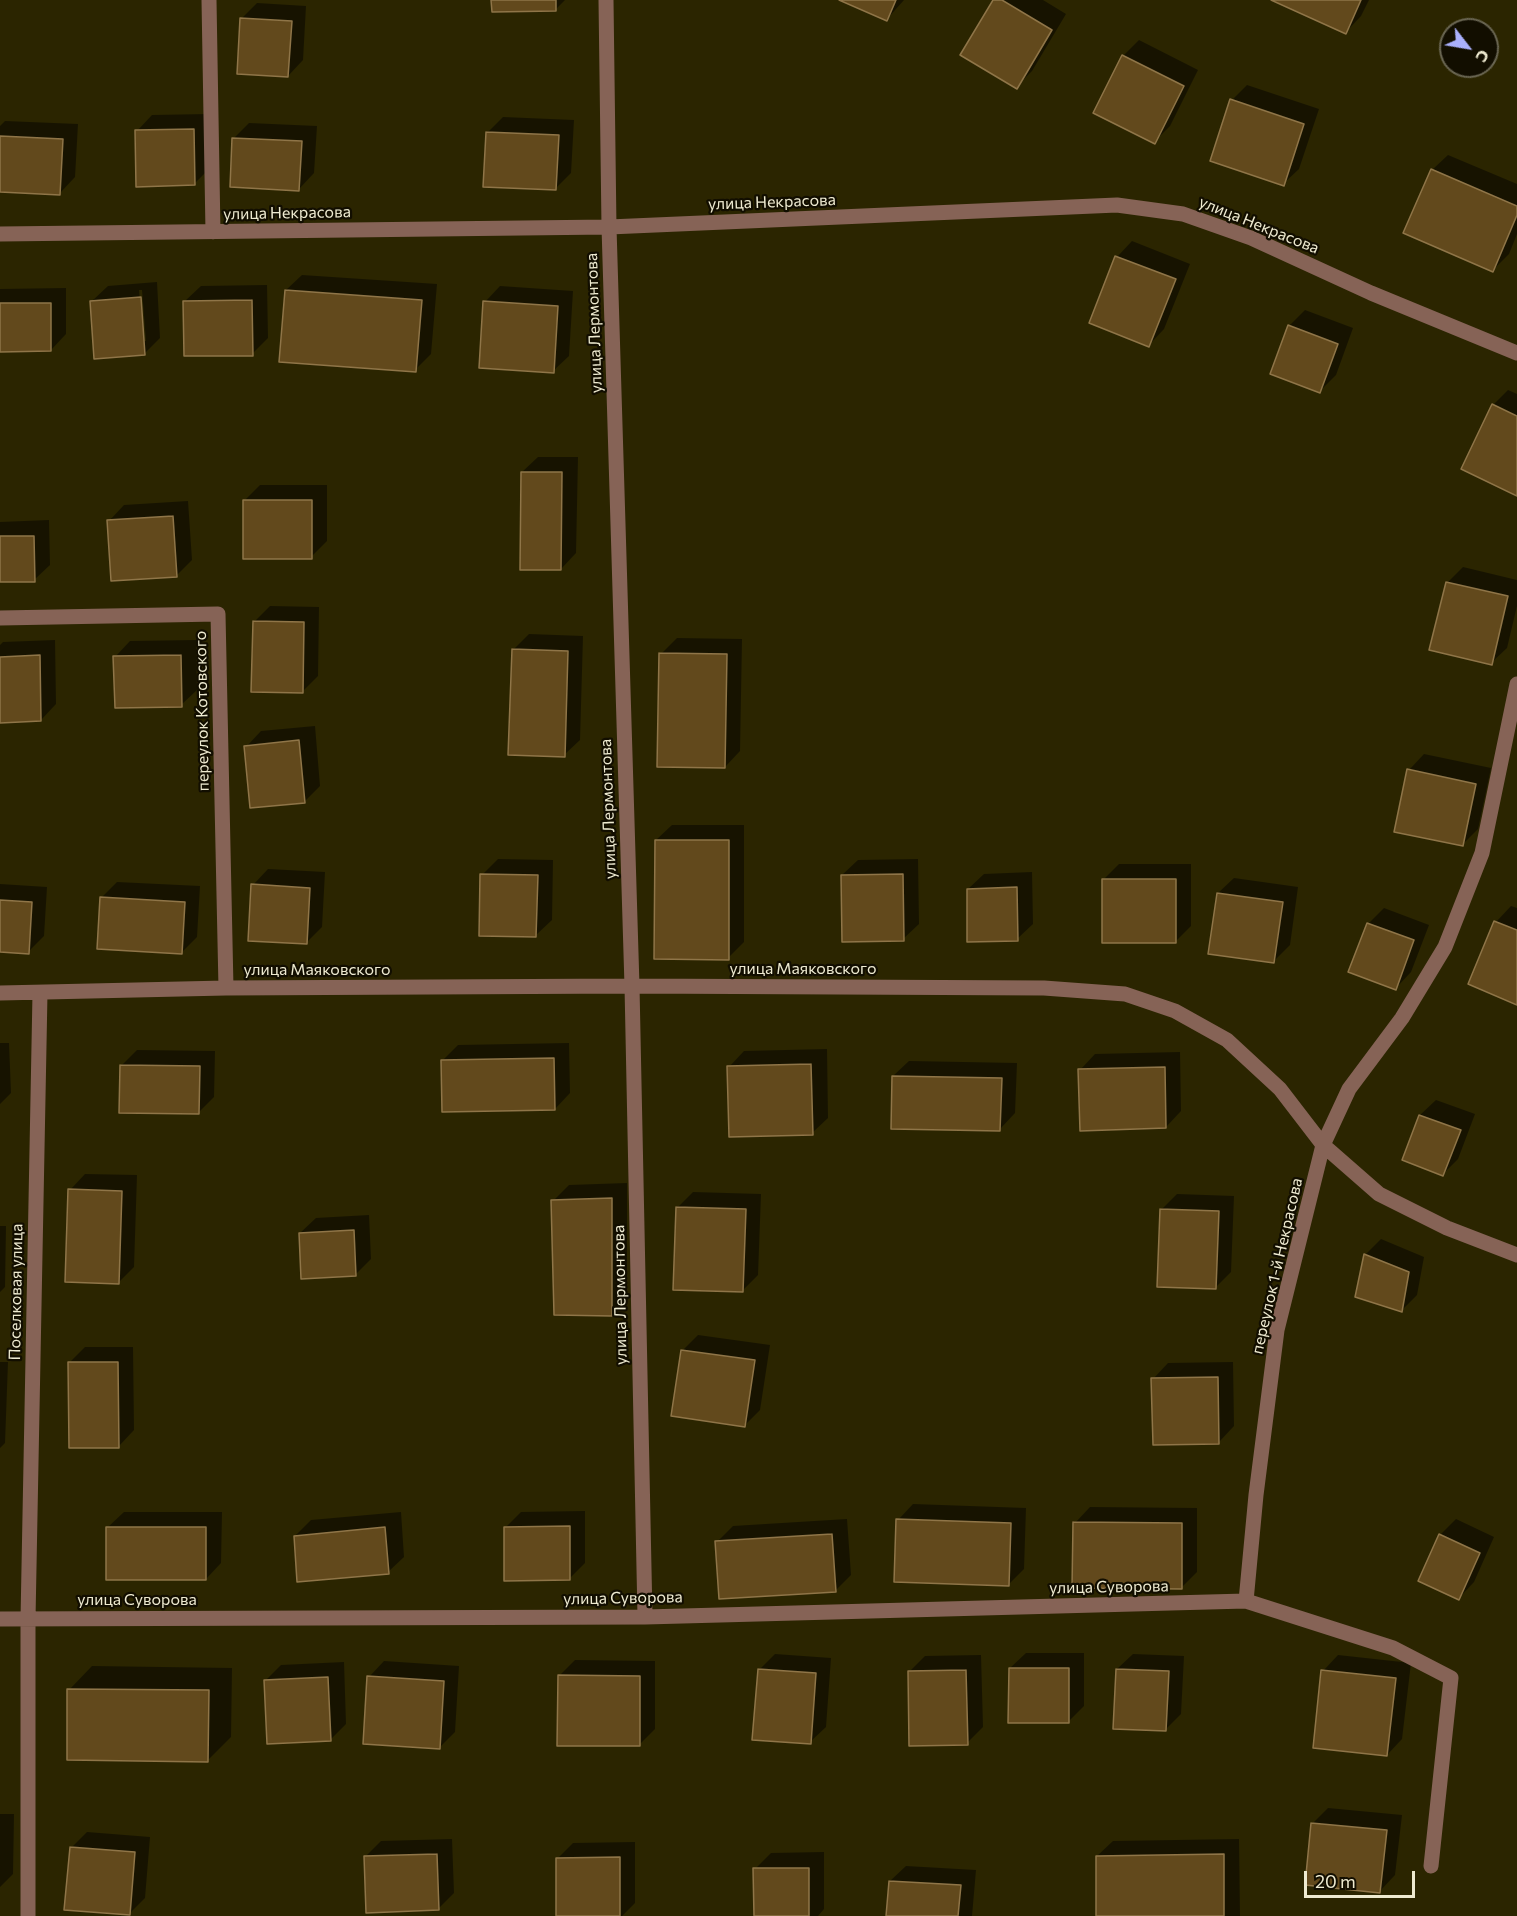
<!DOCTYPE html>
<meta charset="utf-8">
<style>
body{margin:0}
#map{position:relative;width:1517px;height:1916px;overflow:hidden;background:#2b2500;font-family:Commissioner,sans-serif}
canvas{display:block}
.north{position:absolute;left:1439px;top:18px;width:60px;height:60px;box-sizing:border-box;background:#120e00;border:2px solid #6a6653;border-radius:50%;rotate:121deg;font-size:16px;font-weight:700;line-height:24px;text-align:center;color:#eeead0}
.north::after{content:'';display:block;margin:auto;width:21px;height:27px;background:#aab0fc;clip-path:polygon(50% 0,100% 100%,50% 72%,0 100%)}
.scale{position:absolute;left:1304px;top:1871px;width:111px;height:27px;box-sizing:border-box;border:3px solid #eeead0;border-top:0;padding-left:8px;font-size:18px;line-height:21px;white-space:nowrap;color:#eeead0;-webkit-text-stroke:4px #120e00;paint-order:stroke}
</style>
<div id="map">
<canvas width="1517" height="1916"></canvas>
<div class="north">С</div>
<div class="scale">20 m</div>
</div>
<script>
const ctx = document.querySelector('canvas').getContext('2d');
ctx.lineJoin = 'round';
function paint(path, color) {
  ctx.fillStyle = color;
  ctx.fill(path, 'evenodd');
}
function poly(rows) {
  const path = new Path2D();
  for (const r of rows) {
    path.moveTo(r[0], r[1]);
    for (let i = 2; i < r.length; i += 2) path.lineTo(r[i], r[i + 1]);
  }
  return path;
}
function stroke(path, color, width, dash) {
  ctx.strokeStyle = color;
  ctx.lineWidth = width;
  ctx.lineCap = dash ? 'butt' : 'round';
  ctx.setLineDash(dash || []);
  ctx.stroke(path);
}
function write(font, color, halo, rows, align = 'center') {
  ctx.font = font + ' Commissioner,sans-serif';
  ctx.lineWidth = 4.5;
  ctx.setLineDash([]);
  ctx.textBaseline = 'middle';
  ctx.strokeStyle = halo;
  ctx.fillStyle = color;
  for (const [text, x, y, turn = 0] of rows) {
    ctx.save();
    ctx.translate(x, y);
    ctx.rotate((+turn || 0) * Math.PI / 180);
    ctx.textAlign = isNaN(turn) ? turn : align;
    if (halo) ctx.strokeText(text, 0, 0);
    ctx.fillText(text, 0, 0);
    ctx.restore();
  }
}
paint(poly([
 [493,0,565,0,556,9],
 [843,0,904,0,887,19],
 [995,0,1043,0,1066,14,1032,71,1016,87],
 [1274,0,1369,0,1361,16,1346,32],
 [257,3,306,6,303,60,288,76,242,18],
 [1139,40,1198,70,1170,126,1154,142,1095,112,1123,56],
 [1247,85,1319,109,1299,169,1283,184,1232,100],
 [209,114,210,168,195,183,137,131,152,115],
 [503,117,574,120,571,173,555,189,488,132],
 [5,121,78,124,75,177,60,193,0,190,0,126],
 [249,123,317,126,314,173,299,189,234,138],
 [1448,155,1517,184,1517,234,1509,254,1493,270,1432,170],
 [1132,241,1190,264,1164,329,1149,345,1091,322,1117,257],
 [302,275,437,284,431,354,415,370,286,290],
 [157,282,160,338,144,354,92,301,108,286],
 [139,290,142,290,146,341,143,341],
 [267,285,268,338,252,354,185,301,201,286],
 [500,286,573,291,569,356,553,371,485,302],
 [66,288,66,334,51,350,0,350,0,289],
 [1305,310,1353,328,1336,375,1320,391,1289,326],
 [1508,390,1517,394,1517,494,1493,405],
 [538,457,578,457,576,553,561,569,522,472],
 [260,485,327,485,327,541,311,557,244,501],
 [188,501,192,560,176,576,109,521,124,505],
 [49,520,50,565,34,580,0,580,0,522],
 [1463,567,1517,580,1517,606,1507,648,1491,663,1447,583],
 [270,606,319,607,318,676,302,692,255,621],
 [529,634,583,636,580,740,564,755,513,650],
 [677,638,742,639,740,751,725,767,661,654],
 [55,640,56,704,41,720,0,721,0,645,3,642],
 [196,640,197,690,181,705,115,657,130,641],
 [315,726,320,786,305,801,246,747,261,731],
 [1424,754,1491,768,1478,829,1462,845,1409,770],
 [672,825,744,825,744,942,728,958,656,840],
 [498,859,553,860,552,920,536,935,482,875],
 [918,859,919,924,903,939,842,875,858,860],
 [1119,864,1191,864,1191,926,1175,942,1103,880],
 [268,869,325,872,322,927,306,943,253,885],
 [1032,872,1033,924,1017,939,968,889,984,874],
 [1234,878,1298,887,1290,945,1274,961,1218,893],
 [117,882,200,886,197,937,182,952,102,897],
 [0,884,47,887,44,936,28,952,0,950],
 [1511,906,1517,908,1517,1004,1470,983,1496,922],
 [1384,908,1429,925,1411,972,1396,988,1368,924],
 [0,1043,9,1043,11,1093,0,1104],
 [569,1043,570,1093,555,1109,442,1061,458,1045],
 [827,1049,828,1118,812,1133,729,1067,744,1051],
 [137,1050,215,1051,214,1097,198,1113,121,1066],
 [1180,1052,1181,1111,1166,1127,1080,1070,1095,1054],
 [909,1061,1017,1063,1015,1113,1000,1129,893,1076],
 [1436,1100,1475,1114,1458,1159,1443,1174,1404,1160,1420,1115],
 [85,1174,137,1175,134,1267,118,1283,70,1190],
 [627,1183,627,1299,611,1315,553,1201,569,1185],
 [693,1192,761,1194,758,1275,743,1290,678,1207],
 [1177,1194,1234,1196,1231,1272,1215,1288,1161,1210],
 [369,1215,371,1259,355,1275,300,1233,316,1218],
 [0,1226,6,1226,5,1287,0,1292],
 [1381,1239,1424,1257,1417,1295,1402,1310,1365,1255],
 [698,1335,770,1345,760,1410,745,1425,682,1351],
 [85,1347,133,1347,134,1430,119,1446,69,1363],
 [0,1362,8,1362,5,1443,0,1448],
 [1233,1362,1234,1426,1219,1442,1153,1379,1168,1363],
 [913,1504,1026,1508,1024,1569,1008,1585,898,1520],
 [1090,1507,1197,1508,1197,1572,1181,1588,1075,1523],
 [585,1511,585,1563,569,1579,505,1528,521,1512],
 [124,1512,222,1512,221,1563,206,1579,108,1527],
 [401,1512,404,1557,388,1572,295,1536,311,1520],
 [847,1519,851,1575,835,1591,717,1542,733,1526],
 [1456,1519,1494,1537,1474,1582,1459,1598,1440,1535],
 [1026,1653,1084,1653,1084,1706,1068,1722,1010,1668],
 [775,1654,831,1658,826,1727,810,1742,759,1670],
 [1133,1654,1184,1656,1181,1714,1165,1730,1117,1669],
 [981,1655,983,1727,967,1743,909,1672,925,1656],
 [1338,1655,1411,1663,1402,1739,1387,1755,1323,1671],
 [575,1660,655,1661,655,1729,639,1745,559,1676],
 [384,1661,459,1666,455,1732,439,1748,369,1677],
 [344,1662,346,1724,331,1739,265,1681,281,1665],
 [92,1666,232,1668,231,1737,208,1760,69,1690],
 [1328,1808,1402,1815,1395,1875,1380,1891,1312,1824],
 [0,1814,14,1814,13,1874,0,1887],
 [87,1832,150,1837,145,1898,129,1914,71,1848],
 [452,1839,454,1893,438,1909,365,1857,381,1841],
 [1239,1839,1240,1916,1098,1916,1097,1856,1113,1841],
 [635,1842,635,1903,622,1916,557,1916,558,1858,573,1843],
 [824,1852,824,1909,818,1916,755,1916,755,1869,771,1853],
 [906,1866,976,1870,972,1916,888,1916,890,1881]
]), '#0007');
const building = poly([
 [491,0,556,0,556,11,492,12,491,0],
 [839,0,896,0,887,21,839,0],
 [993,0,1002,0,1052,30,1017,89,960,55,993,0],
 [1271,0,1361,0,1346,34,1271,0],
 [240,18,292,21,288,77,237,74,240,18],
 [1122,55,1184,86,1155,144,1093,113,1122,55],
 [1230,99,1304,124,1284,186,1210,161,1230,99],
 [194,129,195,185,136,187,135,130,194,129],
 [486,132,559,135,556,190,483,187,486,132],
 [0,136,63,139,60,195,0,192,0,136],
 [232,138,302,141,299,191,230,187,232,138],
 [1431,169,1517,206,1517,215,1493,272,1403,233,1431,169],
 [1115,256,1176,279,1149,347,1089,323,1115,256],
 [285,290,422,300,416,372,279,362,285,290],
 [141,297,145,355,94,359,90,301,141,297],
 [252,300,253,356,184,356,183,301,252,300],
 [483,301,558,306,554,373,479,368,483,301],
 [0,303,51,303,51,351,0,352,0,303],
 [1288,325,1338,344,1320,393,1270,374,1288,325],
 [1492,404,1517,416,1517,496,1461,469,1492,404],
 [521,472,562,472,561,570,520,570,521,472],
 [243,500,312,500,312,559,243,559,243,500],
 [173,516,177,577,111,581,107,520,173,516],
 [0,536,34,536,35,582,0,582,0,536],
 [1446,582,1508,596,1492,665,1429,650,1446,582],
 [253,621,304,622,303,693,251,692,253,621],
 [512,649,568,651,565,757,508,755,512,649],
 [659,653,727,654,725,768,657,767,659,653],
 [40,655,41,721,0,723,0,657,40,655],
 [181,655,182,707,115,708,113,656,181,655],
 [299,740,305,803,250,808,244,746,299,740],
 [1407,769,1476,784,1463,846,1394,832,1407,769],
 [655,840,729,840,729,960,654,959,655,840],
 [480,874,538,875,536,937,479,936,480,874],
 [903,874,904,941,842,942,841,875,903,874],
 [1102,879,1176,879,1176,943,1102,943,1102,879],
 [251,884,310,888,307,944,248,941,251,884],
 [1017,887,1018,941,967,942,967,889,1017,887],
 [1217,893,1283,902,1274,963,1208,954,1217,893],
 [100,897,185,902,182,954,97,949,100,897],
 [0,900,32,902,29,954,0,952,0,900],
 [1494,921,1517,930,1517,1005,1468,984,1494,921],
 [1367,923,1414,940,1396,990,1348,972,1367,923],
 [554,1058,555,1110,442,1112,441,1060,554,1058],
 [811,1064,813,1135,729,1137,727,1066,811,1064],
 [120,1065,200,1066,199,1114,119,1113,120,1065],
 [1165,1067,1166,1128,1080,1131,1078,1069,1165,1067],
 [892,1076,1002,1078,1000,1131,891,1129,892,1076],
 [1419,1115,1461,1130,1443,1176,1402,1160,1419,1115],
 [68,1189,122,1191,119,1284,65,1282,68,1189],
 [612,1198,612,1316,554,1315,551,1200,612,1198],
 [676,1207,746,1209,743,1292,673,1290,676,1207],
 [1160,1209,1219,1211,1216,1289,1157,1287,1160,1209],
 [354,1230,356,1276,301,1279,299,1233,354,1230],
 [1364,1254,1409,1272,1402,1312,1355,1297,1364,1254],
 [681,1350,755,1360,745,1427,671,1416,681,1350],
 [68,1362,118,1362,119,1448,69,1448,68,1362],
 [1218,1377,1219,1444,1153,1445,1151,1378,1218,1377],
 [896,1519,1011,1523,1009,1586,894,1582,896,1519],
 [1073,1522,1182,1523,1182,1589,1072,1588,1073,1522],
 [570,1526,570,1580,504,1581,504,1527,570,1526],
 [106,1527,206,1527,206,1580,106,1580,106,1527],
 [385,1527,389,1574,297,1582,294,1536,385,1527],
 [832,1534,836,1592,719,1599,715,1541,832,1534],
 [1439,1534,1480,1553,1459,1600,1418,1581,1439,1534],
 [1009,1668,1069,1668,1069,1723,1008,1723,1009,1668],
 [758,1669,816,1673,811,1744,752,1740,758,1669],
 [1116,1669,1169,1671,1166,1731,1113,1729,1116,1669],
 [966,1670,968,1745,909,1746,908,1671,966,1670],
 [1321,1670,1396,1678,1387,1756,1313,1748,1321,1670],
 [558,1675,640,1676,640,1746,557,1746,558,1675],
 [367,1676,444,1681,440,1749,363,1744,367,1676],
 [328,1677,331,1741,267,1744,264,1680,328,1677],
 [67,1689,209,1690,208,1762,67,1760,67,1689],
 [1311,1823,1387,1830,1380,1893,1305,1885,1311,1823],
 [70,1847,135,1852,130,1915,64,1910,70,1847],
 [437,1854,439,1910,366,1913,364,1856,437,1854],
 [1224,1854,1224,1916,1096,1916,1096,1856,1224,1854],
 [620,1857,620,1916,556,1916,556,1858,620,1857],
 [753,1868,809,1868,809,1916,754,1916,753,1868],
 [889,1881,961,1885,958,1916,886,1916,889,1881]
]);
paint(building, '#62491c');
stroke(building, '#8f7548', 1.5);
stroke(poly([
 [209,0,213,232],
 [606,0,609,227,632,986,645,1617],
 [0,234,609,227,1117,205,1183,214,1251,238,1371,293,1517,353],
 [0,618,218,614,226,988],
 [0,993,226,988,632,986,1044,988,1125,994,1175,1011,1227,1040,1280,1089,1323,1145,1379,1194,1447,1228,1517,1255],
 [0,1619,645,1617,1246,1601],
 [1431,1866,1451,1678,1393,1648,1246,1601,1256,1495,1277,1330,1323,1145,1349,1089,1402,1018,1445,947,1482,853,1517,684],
 [28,1916,28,1619,40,993]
]), '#866356', 15);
write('16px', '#eeead0', '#120e00', [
 ["улица Некрасова",772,202,-2],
 ["улица Некрасова",287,213,-1],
 ["улица Некрасова",1259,225,22],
 ["улица Лермонтова",594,323,-92],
 ["переулок Котовского",202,711,-91],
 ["улица Лермонтова",608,809,-92],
 ["улица Маяковского",803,969],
 ["улица Маяковского",317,970],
 ["переулок 1-й Некрасова",1277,1266,-77],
 ["Поселковая улица",16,1292,-89],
 ["улица Лермонтова",620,1295,-91],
 ["улица Суворова",1109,1587,-1],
 ["улица Суворова",623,1598,-1],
 ["улица Суворова",137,1600]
]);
</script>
